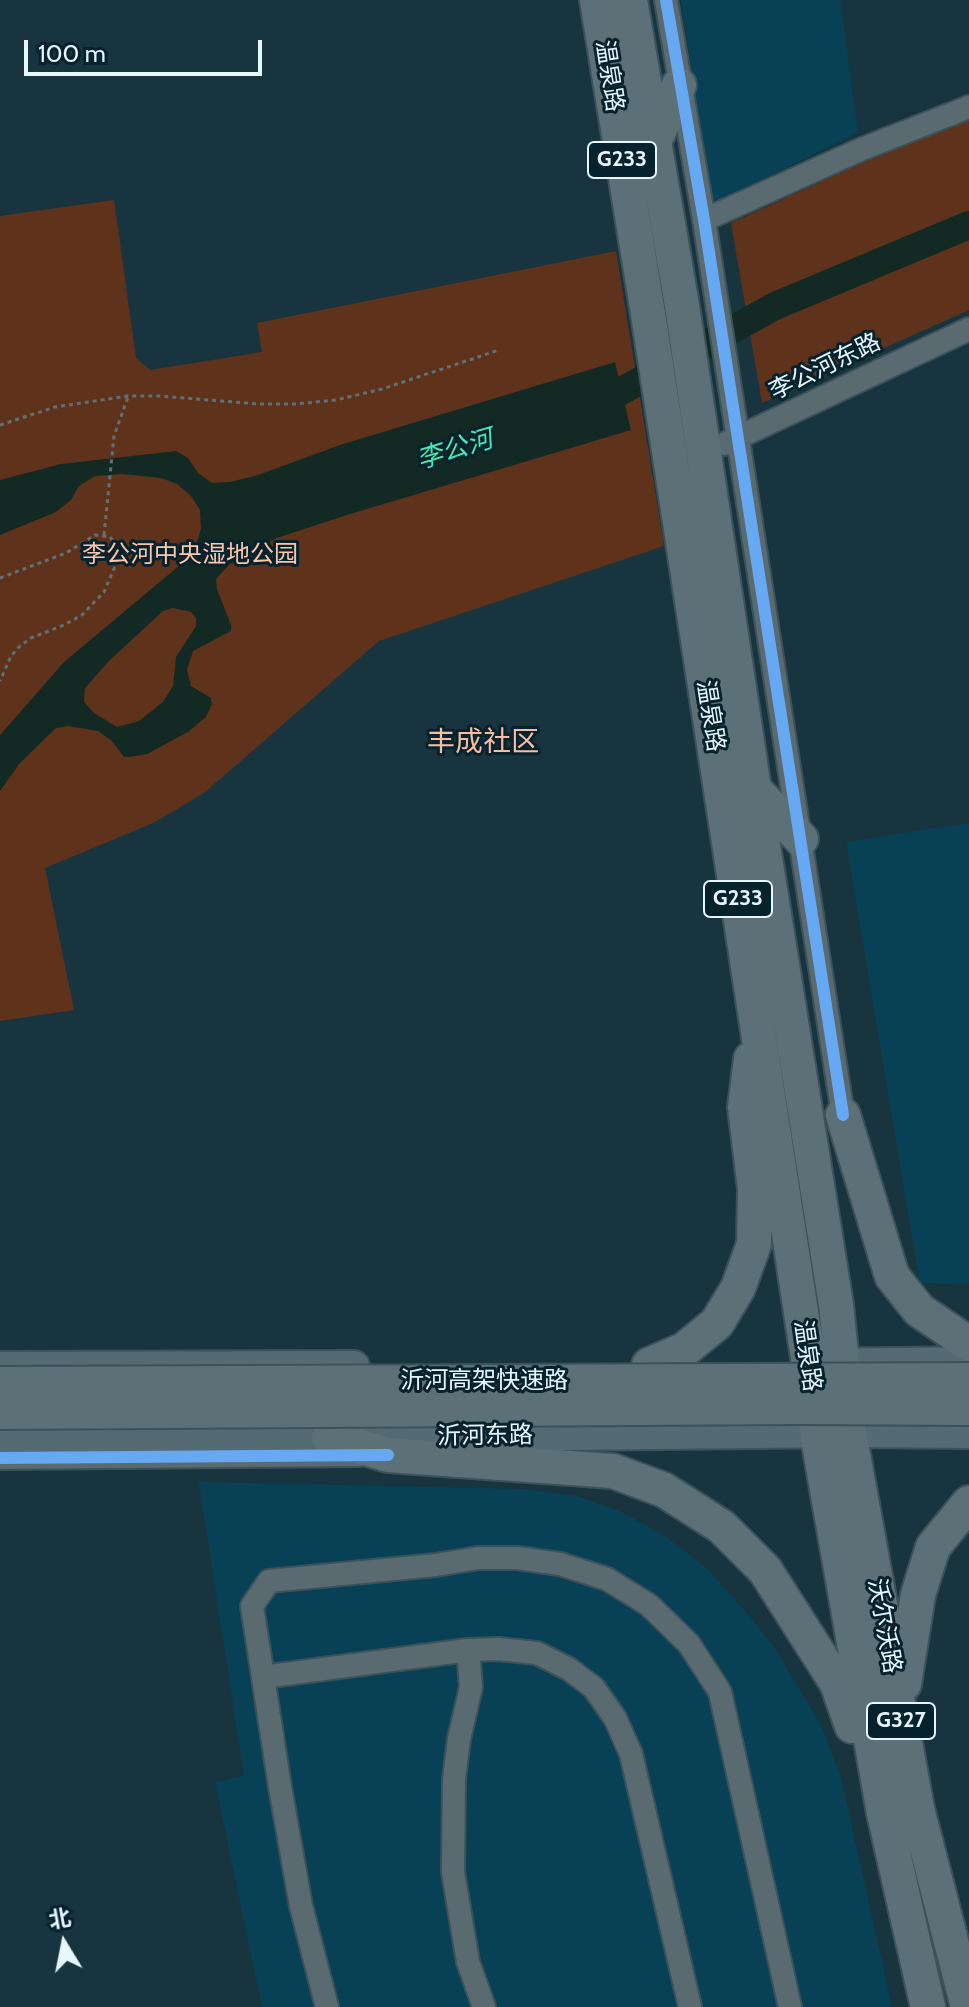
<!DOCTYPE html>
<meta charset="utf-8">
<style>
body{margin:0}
#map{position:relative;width:969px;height:2007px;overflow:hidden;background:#18353f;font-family:Cabin,"Noto Sans SC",sans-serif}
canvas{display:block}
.north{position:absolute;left:24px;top:1903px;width:80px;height:80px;-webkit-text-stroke:6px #05222d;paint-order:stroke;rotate:350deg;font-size:22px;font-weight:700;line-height:32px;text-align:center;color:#e7f7ff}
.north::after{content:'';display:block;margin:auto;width:28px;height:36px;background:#e7f7ff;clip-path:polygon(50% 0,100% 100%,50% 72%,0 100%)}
.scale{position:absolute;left:24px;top:40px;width:238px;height:36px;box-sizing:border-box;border:4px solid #e7f7ff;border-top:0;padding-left:10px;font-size:24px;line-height:28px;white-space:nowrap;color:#e7f7ff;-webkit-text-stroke:6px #05222d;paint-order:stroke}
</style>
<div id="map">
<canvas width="969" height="2007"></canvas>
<div class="north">北</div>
<div class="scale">100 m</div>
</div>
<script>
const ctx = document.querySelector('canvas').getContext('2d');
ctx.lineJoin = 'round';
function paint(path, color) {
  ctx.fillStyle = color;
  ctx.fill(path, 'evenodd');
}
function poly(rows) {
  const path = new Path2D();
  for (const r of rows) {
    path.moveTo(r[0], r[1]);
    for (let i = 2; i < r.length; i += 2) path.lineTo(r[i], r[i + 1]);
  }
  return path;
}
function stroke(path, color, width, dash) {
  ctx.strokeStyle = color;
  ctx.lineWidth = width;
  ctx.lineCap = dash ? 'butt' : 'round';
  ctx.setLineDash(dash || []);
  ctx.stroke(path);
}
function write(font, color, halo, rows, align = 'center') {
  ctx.font = font + ' Cabin,"Noto Sans SC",sans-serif';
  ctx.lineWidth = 6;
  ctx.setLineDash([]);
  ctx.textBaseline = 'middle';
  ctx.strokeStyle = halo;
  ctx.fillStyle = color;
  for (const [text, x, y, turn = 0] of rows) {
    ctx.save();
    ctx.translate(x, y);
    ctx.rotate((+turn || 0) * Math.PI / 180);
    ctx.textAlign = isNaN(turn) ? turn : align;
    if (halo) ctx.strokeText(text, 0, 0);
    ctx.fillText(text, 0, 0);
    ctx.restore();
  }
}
paint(poly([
 [681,0,840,0,858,133,712,204],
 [969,823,969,1284,920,1283,846,842],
 [199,1482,524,1489,577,1496,624,1513,666,1537,704,1566,741,1606,776,1650,822,1727,841,1779,892,2007,262,2007,215,1782,244,1776]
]), '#084155');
paint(poly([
 [969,120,969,310,762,403,731,223,879,155],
 [114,200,136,358,150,370,262,352,257,323,616,251,664,546,379,641,204,793,153,823,45,868,74,1010,0,1021,0,216]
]), '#5f331b');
paint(poly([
 [615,362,631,430,347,515,277,538,249,552,229,565,216,579,217,589,231,625,231,631,193,651,187,670,191,686,211,698,212,704,206,717,188,732,147,754,129,757,124,757,112,741,98,731,68,726,56,728,20,763,0,791,0,735,64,662,186,560,196,545,201,529,200,510,191,496,177,484,161,478,122,474,95,476,79,486,71,500,56,512,0,535,0,480,61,464,176,451,188,458,198,473,212,483,230,482,258,475,340,445],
 [173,608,191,612,196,618,196,626,176,657,173,686,163,702,139,721,117,727,94,713,84,702,85,688,109,661,163,611]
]), '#132a24');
stroke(poly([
 [589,409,775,306,969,225]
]), '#132a24', 28);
const minor = poly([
 [666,0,704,220,843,1115],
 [704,220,862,149,969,107],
 [724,444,969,329],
 [0,1458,359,1455],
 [468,1650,471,1687,459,1739,454,1779,453,1872,468,1962,484,2007],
 [263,1677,468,1650,498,1649,537,1653,569,1669,594,1688,615,1718,631,1754,690,2007],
 [327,2007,301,1906,280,1787,252,1606,269,1581,436,1565,478,1558,517,1558,560,1564,607,1579,649,1605,689,1644,720,1692,790,2007]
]);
const major = poly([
 [818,1364,969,1362],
 [0,1367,354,1366],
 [0,1441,849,1432,969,1433]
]);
const highway = poly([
 [597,0,649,320,809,1364,817,1432,884,1813,928,2007],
 [630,0,682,306,754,789,836,1305,849,1432,917,1809,968,2007],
 [653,145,679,85],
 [754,789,801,839],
 [843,1115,892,1276,919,1310,969,1344],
 [649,1365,684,1350,717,1323,738,1288,754,1244,755,1189,745,1107,751,1059],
 [329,1437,388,1455,613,1471,664,1490,722,1527,765,1570,837,1683,852,1726],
 [904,1684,918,1595,933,1547,969,1503]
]);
stroke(minor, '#3c525a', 26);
stroke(major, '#3c525a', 34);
stroke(highway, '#3c525a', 38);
stroke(poly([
 [0,425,55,407,128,396,159,396,259,404,296,404,336,400,382,389,499,350],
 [104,535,114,436,128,397],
 [0,578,66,553,95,535,110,537,114,542,117,562,104,592,82,615,64,625,31,638,20,646,11,656,0,681]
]), '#617076', 3, [4, 4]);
stroke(minor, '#596b71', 22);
stroke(major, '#546b73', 30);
stroke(highway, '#5c7078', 34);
const highwayBridge = poly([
 [0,1384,969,1380],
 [0,1412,796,1407,969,1408]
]);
stroke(highwayBridge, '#3c525a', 38, []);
stroke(highwayBridge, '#5c7078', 34);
stroke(poly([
 [666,0,704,220,843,1115],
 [0,1458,388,1455]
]), '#66a8f1', 12);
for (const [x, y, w] of [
 [622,160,68],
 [738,899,68],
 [901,1721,68]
]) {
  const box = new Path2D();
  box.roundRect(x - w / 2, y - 18, w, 36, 6);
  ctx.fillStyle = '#05222d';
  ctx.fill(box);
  stroke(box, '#e7f7ff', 2);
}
write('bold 22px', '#e7f7ff', null, [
 ["G233",622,160],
 ["G233",738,899],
 ["G327",901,1721]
]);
write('24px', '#e7f7ff', '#05222d', [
 ["温泉路",609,76,81],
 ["李公河东路",825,367,-26],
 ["温泉路",710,716,81],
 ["温泉路",807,1356,82],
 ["沂河高架快速路",484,1381],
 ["沂河东路",485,1436,-1],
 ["沃尔沃路",884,1626,80]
]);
write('24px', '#ffc6aa', '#05222d', [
 ["李公河中央湿地公园",190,555]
]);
write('italic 26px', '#48e8b4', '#05222d', [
 ["李公河",455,450,-17]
]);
write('28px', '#f9bda0', '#05222d', [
 ["丰成社区",483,743]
]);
</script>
